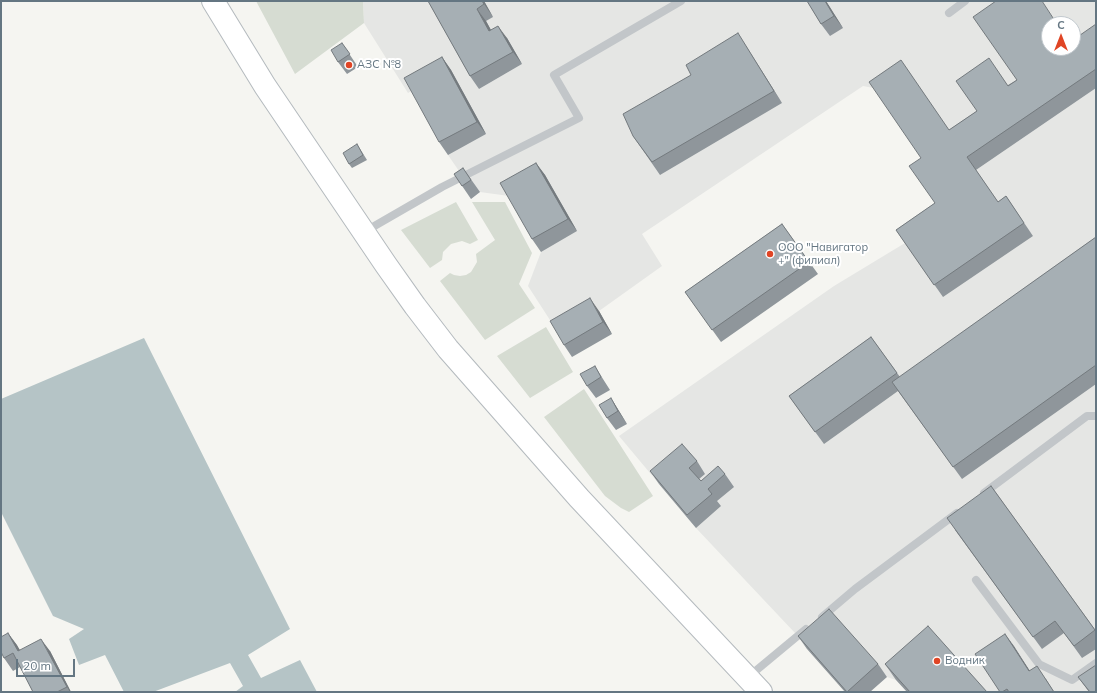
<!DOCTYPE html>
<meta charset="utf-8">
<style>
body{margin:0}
#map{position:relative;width:1097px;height:693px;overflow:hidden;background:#f5f5f1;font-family:Mulish,sans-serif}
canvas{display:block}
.frame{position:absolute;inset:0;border:2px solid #647682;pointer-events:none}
.north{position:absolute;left:1041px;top:16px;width:40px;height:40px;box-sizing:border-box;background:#fff;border:1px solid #c1c8cd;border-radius:50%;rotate:0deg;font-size:11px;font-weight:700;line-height:16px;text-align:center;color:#647682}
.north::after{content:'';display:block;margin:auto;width:14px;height:18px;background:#e04525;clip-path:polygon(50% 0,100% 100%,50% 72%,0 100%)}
.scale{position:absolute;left:16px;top:659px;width:59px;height:18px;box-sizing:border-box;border:2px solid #647682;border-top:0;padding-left:5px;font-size:12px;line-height:14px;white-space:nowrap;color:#647682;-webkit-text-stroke:3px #fff;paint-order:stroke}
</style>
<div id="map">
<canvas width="1097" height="693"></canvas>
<div class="frame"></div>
<div class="north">С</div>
<div class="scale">20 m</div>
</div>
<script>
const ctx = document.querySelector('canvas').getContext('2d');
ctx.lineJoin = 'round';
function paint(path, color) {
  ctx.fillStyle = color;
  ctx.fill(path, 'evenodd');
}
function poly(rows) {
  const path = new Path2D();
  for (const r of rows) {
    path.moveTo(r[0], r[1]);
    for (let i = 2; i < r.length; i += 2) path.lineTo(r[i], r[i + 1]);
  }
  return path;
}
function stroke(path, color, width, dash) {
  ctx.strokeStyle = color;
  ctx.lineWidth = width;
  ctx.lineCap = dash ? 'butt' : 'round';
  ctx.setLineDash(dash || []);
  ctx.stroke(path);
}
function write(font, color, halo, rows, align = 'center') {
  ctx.font = font + ' Mulish,sans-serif';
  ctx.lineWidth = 4;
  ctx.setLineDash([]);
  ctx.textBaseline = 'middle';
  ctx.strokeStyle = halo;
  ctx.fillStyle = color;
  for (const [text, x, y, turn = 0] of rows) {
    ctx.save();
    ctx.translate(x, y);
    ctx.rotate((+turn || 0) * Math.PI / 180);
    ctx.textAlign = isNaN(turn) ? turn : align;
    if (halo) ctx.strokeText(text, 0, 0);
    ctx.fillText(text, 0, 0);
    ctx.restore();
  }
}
paint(poly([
 [363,1,439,1,479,89,522,64,498,43,486,21,484,1,1023,1,1025,92,986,123,958,143,884,90,863,86,642,234,662,266,599,311,559,334,528,286,541,252,509,196,480,192,471,199,459,171,448,155,413,90,408,93,364,23],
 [1042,1,1096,1,1096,42,1073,46,1073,24,1058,24],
 [1096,88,1096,692,984,692,939,642,896,680,887,677,838,621,807,649,795,633,696,528,619,436,834,286,905,243,1033,236,1014,209,1006,214,976,170]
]), '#e5e6e4');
paint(poly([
 [256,1,363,1,364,23,295,74],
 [456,202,478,240,470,244,462,241,451,244,443,252,442,260,430,268,401,230],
 [472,202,505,202,532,253,519,284,535,308,485,340,440,281,450,273,454,275,460,276,466,275,471,272,477,262,476,254,495,240],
 [546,327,573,372,530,398,497,356],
 [584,389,653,496,629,512,621,508,605,496,544,417]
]), '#d6dcd2');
paint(poly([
 [144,338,290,629,248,655,261,678,300,660,317,692,235,692,243,686,230,663,153,692,124,692,105,655,79,665,69,639,84,629,53,616,1,512,1,399]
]), '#b5c4c6');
const secondary = poly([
 [213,1,265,86,386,265,415,306,448,349,579,498,761,692]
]);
stroke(secondary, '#b4babe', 24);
stroke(poly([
 [949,13,965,1],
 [364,232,442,187,579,118,554,75,681,1],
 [984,493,1087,416,1096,416],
 [976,580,1039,664,1072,680,1096,663],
 [822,617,855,589,957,513],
 [747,678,806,629]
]), '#c2c6c9', 8);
stroke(secondary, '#fff', 22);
paint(poly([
 [428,1,484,1,493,17,486,21,491,30,507,38,522,64,479,89,470,76],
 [807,1,826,1,843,28,830,36,821,24],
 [1096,24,1096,88,976,170,998,202,1006,196,1033,236,943,297,896,230,935,203,921,158,949,130,977,111,1008,85,1073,48],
 [342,43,358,67,347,74,338,62],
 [746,46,782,103,660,175,633,136],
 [442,57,451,70,486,134,448,155,439,142],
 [357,144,367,160,352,168,349,164],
 [536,163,545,175,577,231,541,252,532,239],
 [463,168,480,192,471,199,454,174],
 [782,224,818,274,721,342,685,292],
 [1096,237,1096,384,962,479,898,391,824,444,789,396,871,337,900,377],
 [599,311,612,334,572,357,564,345],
 [595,366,603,379,610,390,596,398,587,386],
 [611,398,627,424,616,430,607,418],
 [697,461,705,474,699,479,701,481,725,474,734,487,717,501,721,506,696,528,659,484,650,471],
 [991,486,1096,631,1096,649,1082,658,1064,633,1042,649,955,530],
 [8,633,20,650,50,651,71,692,33,692,20,667,13,671,4,658],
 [1005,634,1030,671,1046,679,1054,692,1000,692],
 [798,636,878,664,887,677,870,692,845,692,807,649],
 [885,664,987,692,907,692,896,680],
 [1078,677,1096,692,1089,692]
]), '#8f969b');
paint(poly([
 [482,1,484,1,493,17,484,4],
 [825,1,826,1,843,28,834,16],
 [477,9,486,21,498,43,489,31],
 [498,26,507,38,522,64,513,52],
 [738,33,746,46,782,103,774,91],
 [442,57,451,70,486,134,477,122],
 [536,163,545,175,577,231,568,219],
 [590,298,599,311,612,334,603,322],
 [611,398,627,424,618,411],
 [8,633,17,645,27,664,18,651],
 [1005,634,1014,646,1038,684,1029,671],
 [41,639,50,651,71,692,70,692,67,687]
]), '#747a7e');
const building = poly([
 [428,1,482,1,484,4,477,9,489,31,498,26,513,52,470,76,428,1],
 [807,1,825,1,834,16,821,24,807,1],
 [996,1,1042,1,1057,24,1049,24,1049,48,1073,48,1073,40,1096,24,1096,69,967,157,998,202,1006,196,1024,223,934,285,896,230,935,203,909,166,921,158,869,82,901,60,949,130,977,111,956,81,989,58,1008,86,1017,80,973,17,996,1],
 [738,33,774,91,652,162,633,136,623,114,691,75,686,65,738,33],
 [342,43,350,54,338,62,331,50,342,43],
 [442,57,477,122,439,142,404,78,442,57],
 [357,144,363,155,349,164,343,153,357,144],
 [536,163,568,219,532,239,500,183,536,163],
 [463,168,471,180,462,186,454,174,463,168],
 [782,224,809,262,712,330,685,292,782,224],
 [1096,237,1096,365,953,467,892,382,1096,237],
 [590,298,603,322,564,345,550,321,590,298],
 [871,337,897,373,815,432,789,396,871,337],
 [595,366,601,377,587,386,580,374,595,366],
 [611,398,618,411,607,418,599,405,611,398],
 [682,444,697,461,689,468,701,481,718,466,725,474,708,489,712,494,687,515,650,471,682,444],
 [991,486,1095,630,1074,646,1055,621,1033,637,947,518,991,486],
 [829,609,878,664,847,692,798,636,829,609],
 [928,626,987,692,910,692,885,664,928,626],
 [8,633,18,651,41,639,67,687,57,692,33,692,13,653,4,658,1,652,1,637,8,633],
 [1005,634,1029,671,1037,666,1054,692,1009,692,1007,689,1002,692,1000,692,975,654,1005,634],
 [1096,665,1096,692,1090,692,1078,677,1096,665]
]);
paint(building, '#a6afb4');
stroke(building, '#747a7e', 1);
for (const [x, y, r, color] of [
 [349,65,4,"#e04525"],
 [770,254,4,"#e04525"],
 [937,661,4,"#e04525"]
]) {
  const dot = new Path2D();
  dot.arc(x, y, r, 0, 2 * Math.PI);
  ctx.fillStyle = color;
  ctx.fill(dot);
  stroke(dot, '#fff', 1.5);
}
write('11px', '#647682', '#fff', [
 ["АЗС №8",357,65],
 ["ООО \"Навигатор",778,248],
 ["+\" (филиал)",778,261],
 ["Водник",945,661]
], 'left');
</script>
